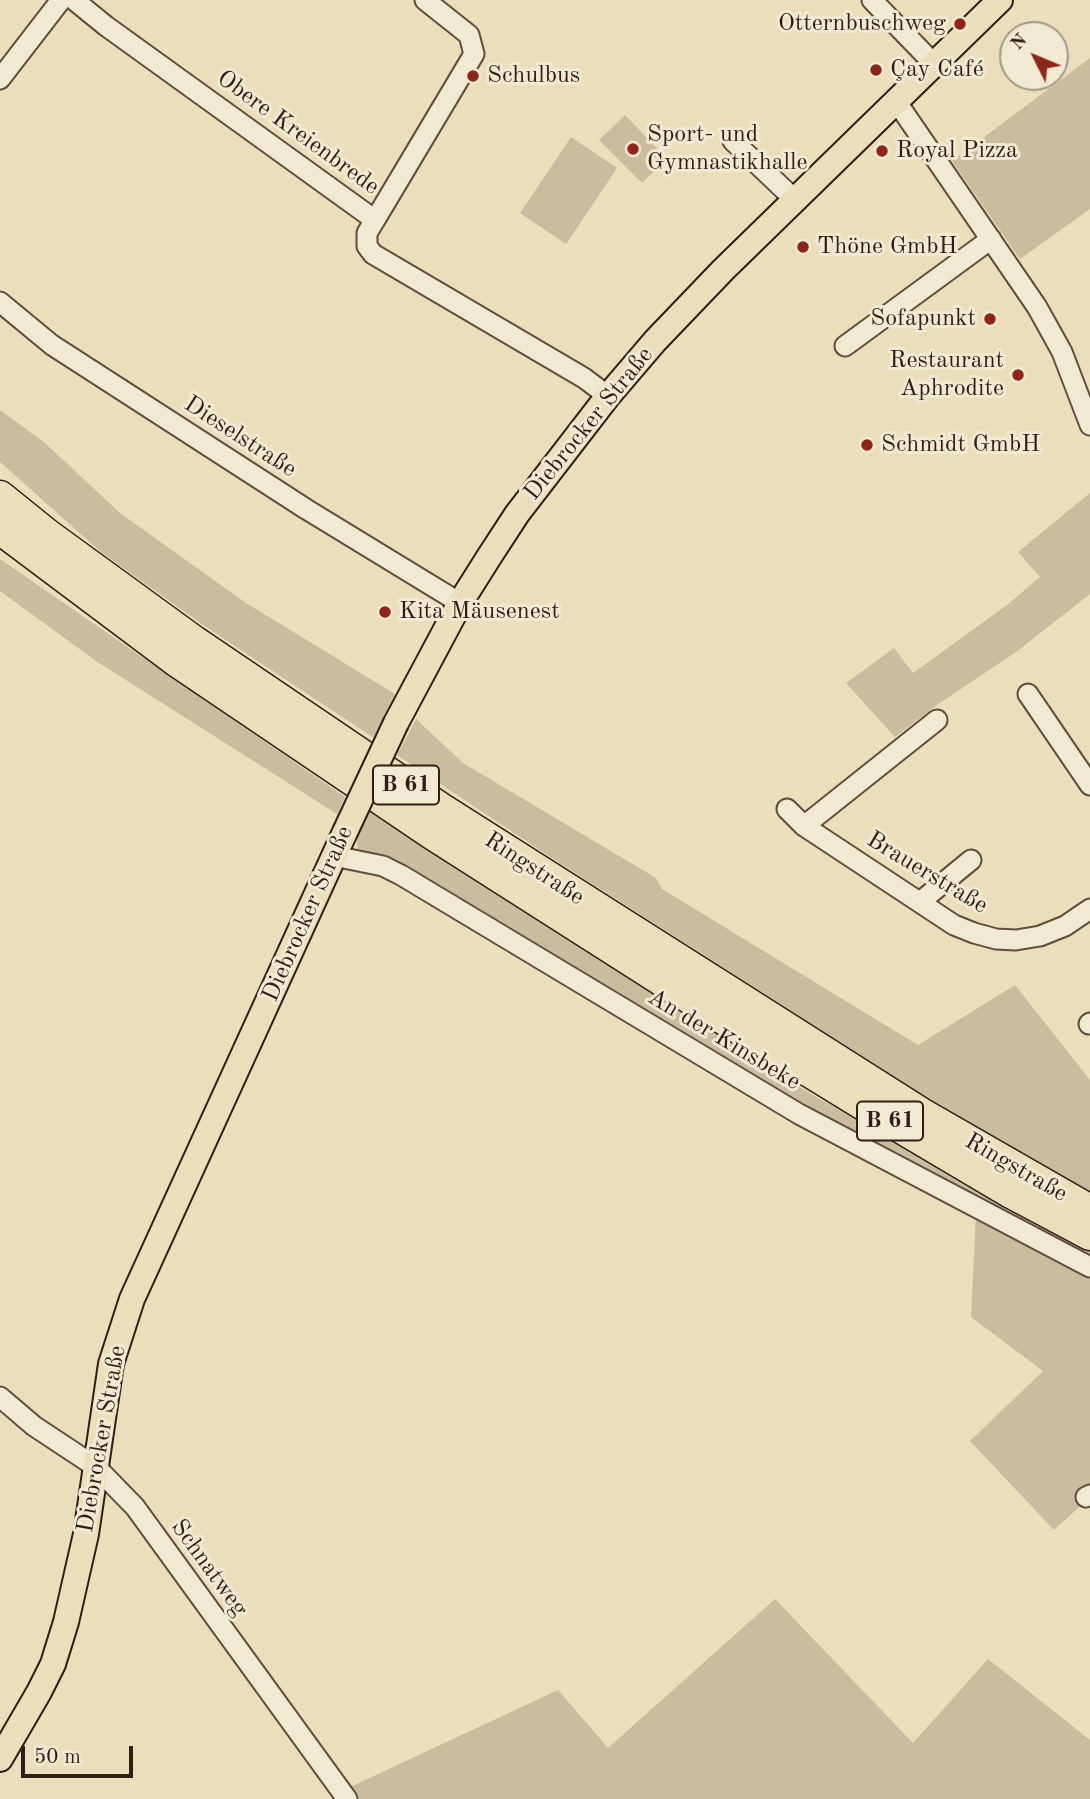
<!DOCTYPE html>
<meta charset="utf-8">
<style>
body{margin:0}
#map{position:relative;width:1090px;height:1799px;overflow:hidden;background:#eadebb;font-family:"Old Standard TT",serif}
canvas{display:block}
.north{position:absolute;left:999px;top:21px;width:70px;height:70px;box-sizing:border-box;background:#f1ead3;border:2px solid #a39887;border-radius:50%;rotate:313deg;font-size:19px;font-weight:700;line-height:28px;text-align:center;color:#2e1e15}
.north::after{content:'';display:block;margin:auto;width:24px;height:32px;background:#8f2418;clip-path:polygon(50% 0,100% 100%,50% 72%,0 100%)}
.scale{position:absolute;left:21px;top:1746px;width:112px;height:32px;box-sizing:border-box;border:4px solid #2e1e15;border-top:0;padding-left:9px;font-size:21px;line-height:24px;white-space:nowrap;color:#2e1e15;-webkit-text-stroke:5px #f1ead3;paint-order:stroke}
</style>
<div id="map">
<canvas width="1090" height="1799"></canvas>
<div class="north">N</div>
<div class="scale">50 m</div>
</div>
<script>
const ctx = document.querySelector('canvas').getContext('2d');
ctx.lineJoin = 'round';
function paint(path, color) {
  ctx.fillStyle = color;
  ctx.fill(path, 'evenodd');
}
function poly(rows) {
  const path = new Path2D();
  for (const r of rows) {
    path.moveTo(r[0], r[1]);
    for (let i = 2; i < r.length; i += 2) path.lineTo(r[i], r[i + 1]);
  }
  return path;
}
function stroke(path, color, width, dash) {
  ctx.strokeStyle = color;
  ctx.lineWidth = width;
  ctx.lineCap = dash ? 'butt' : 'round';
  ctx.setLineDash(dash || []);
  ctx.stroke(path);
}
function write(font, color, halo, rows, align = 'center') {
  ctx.font = font + ' "Old Standard TT",serif';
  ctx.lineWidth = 6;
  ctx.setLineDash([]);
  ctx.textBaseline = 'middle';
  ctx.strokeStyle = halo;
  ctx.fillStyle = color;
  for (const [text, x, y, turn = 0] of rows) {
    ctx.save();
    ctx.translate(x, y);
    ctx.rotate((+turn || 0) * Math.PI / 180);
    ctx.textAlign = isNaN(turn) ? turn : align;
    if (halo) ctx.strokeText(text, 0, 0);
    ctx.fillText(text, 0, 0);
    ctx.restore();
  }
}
paint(poly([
 [1090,58,1090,209,1020,259,952,161],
 [625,115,667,159,642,183,599,140],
 [571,137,617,168,566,244,520,213],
 [0,410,45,443,120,513,246,603,395,694,374,738,203,625,101,552,0,462],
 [1090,493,1090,594,1016,652,937,705,895,737,846,683,894,648,913,673,1007,605,1040,577,1018,552],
 [0,559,345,797,337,814,96,661,0,591],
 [416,719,463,763,656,878,662,889,918,1045,1015,985,1090,1080,1090,1194,975,1128,544,853,397,755],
 [370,812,816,1097,891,1135,1090,1246,1090,1259,929,1176,357,854,357,838],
 [976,1215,1090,1276,1090,1492,1088,1499,1054,1530,970,1441,1043,1371,971,1317],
 [775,1599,913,1743,988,1659,1090,1740,1090,1799,356,1799,348,1788,558,1690,608,1748]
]), '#cabd9f');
const minor = poly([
 [74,0,106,26,375,220,367,233,367,246,373,254,584,378,608,396],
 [872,0,934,64],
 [0,79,61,0],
 [896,101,1037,307,1062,352,1090,425],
 [733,141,794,199],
 [375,220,474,54,469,35,425,0],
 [0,302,52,345,114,385,306,509,460,603],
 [845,346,991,239],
 [1028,694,1090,785],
 [787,809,804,826,954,925,974,933,996,939,1016,940,1040,936,1065,926,1090,909],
 [804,826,937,720],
 [334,856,383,866,401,875,799,1114,1090,1267],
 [920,902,971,860],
 [1089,1024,1090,1023],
 [0,1397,34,1426,96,1467,135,1507,347,1799],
 [1086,1497,1090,1495]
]);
const major = poly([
 [396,723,460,603,489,557,517,514,608,396,655,341,723,270,1000,0],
 [0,1759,39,1692,53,1664,66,1622,86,1534,111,1364,132,1299,345,832]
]);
const highway = poly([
 [0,496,47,534,194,641,442,809,921,1113,1090,1210],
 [0,529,176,661,432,834,694,1001,901,1128,1011,1193,1090,1235]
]);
stroke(minor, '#5d4e3e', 23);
stroke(major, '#2e1e15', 28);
stroke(highway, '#2e1e15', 33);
stroke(minor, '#f1ead3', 19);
stroke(major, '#eadebb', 24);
stroke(highway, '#eadebb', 30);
const majorBridge = poly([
 [345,832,396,723]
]);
stroke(majorBridge, '#2e1e15', 28, []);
stroke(majorBridge, '#eadebb', 24);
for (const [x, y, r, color] of [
 [960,24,7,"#8f2418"],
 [876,70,7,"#8f2418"],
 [473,76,7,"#8f2418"],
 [633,149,7,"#8f2418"],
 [882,151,7,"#8f2418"],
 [803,247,7,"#8f2418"],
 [990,319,7,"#8f2418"],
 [1018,375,7,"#8f2418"],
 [867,445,7,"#8f2418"],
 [385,612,7,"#8f2418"]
]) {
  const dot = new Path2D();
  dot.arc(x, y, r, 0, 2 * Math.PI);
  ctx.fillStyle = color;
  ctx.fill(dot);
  stroke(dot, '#f1ead3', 2.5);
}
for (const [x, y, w] of [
 [406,785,66],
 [890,1121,66]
]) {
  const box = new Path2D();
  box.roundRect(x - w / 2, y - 19.5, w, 39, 5);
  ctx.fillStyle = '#f1ead3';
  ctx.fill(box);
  stroke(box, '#2e1e15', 2);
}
write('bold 23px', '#2e1e15', null, [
 ["B 61",406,785],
 ["B 61",890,1121]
]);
write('24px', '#2e1e15', '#f1ead3', [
 ["Otternbuschweg",946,24,"right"],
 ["Çay Café",890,70],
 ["Schulbus",487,76],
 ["Sport- und",647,135],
 ["Gymnastikhalle",647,163],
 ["Royal Pizza",896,151],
 ["Thöne GmbH",817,247],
 ["Sofapunkt",976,319,"right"],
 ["Restaurant",1004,361,"right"],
 ["Aphrodite",1004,389,"right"],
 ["Schmidt GmbH",881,445],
 ["Kita Mäusenest",399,612]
], 'left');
write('24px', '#2e1e15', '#f1ead3', [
 ["Obere Kreienbrede",298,133,36],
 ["Diebrocker Straße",589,424,-51],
 ["Dieselstraße",240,437,33],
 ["Ringstraße",534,869,33],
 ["Brauerstraße",927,873,31],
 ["Diebrocker Straße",308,914,-66],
 ["An der Kinsbeke",724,1040,31],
 ["Ringstraße",1016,1168,30],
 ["Diebrocker Straße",102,1439,-80],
 ["Schnatweg",209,1568,54]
]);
</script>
